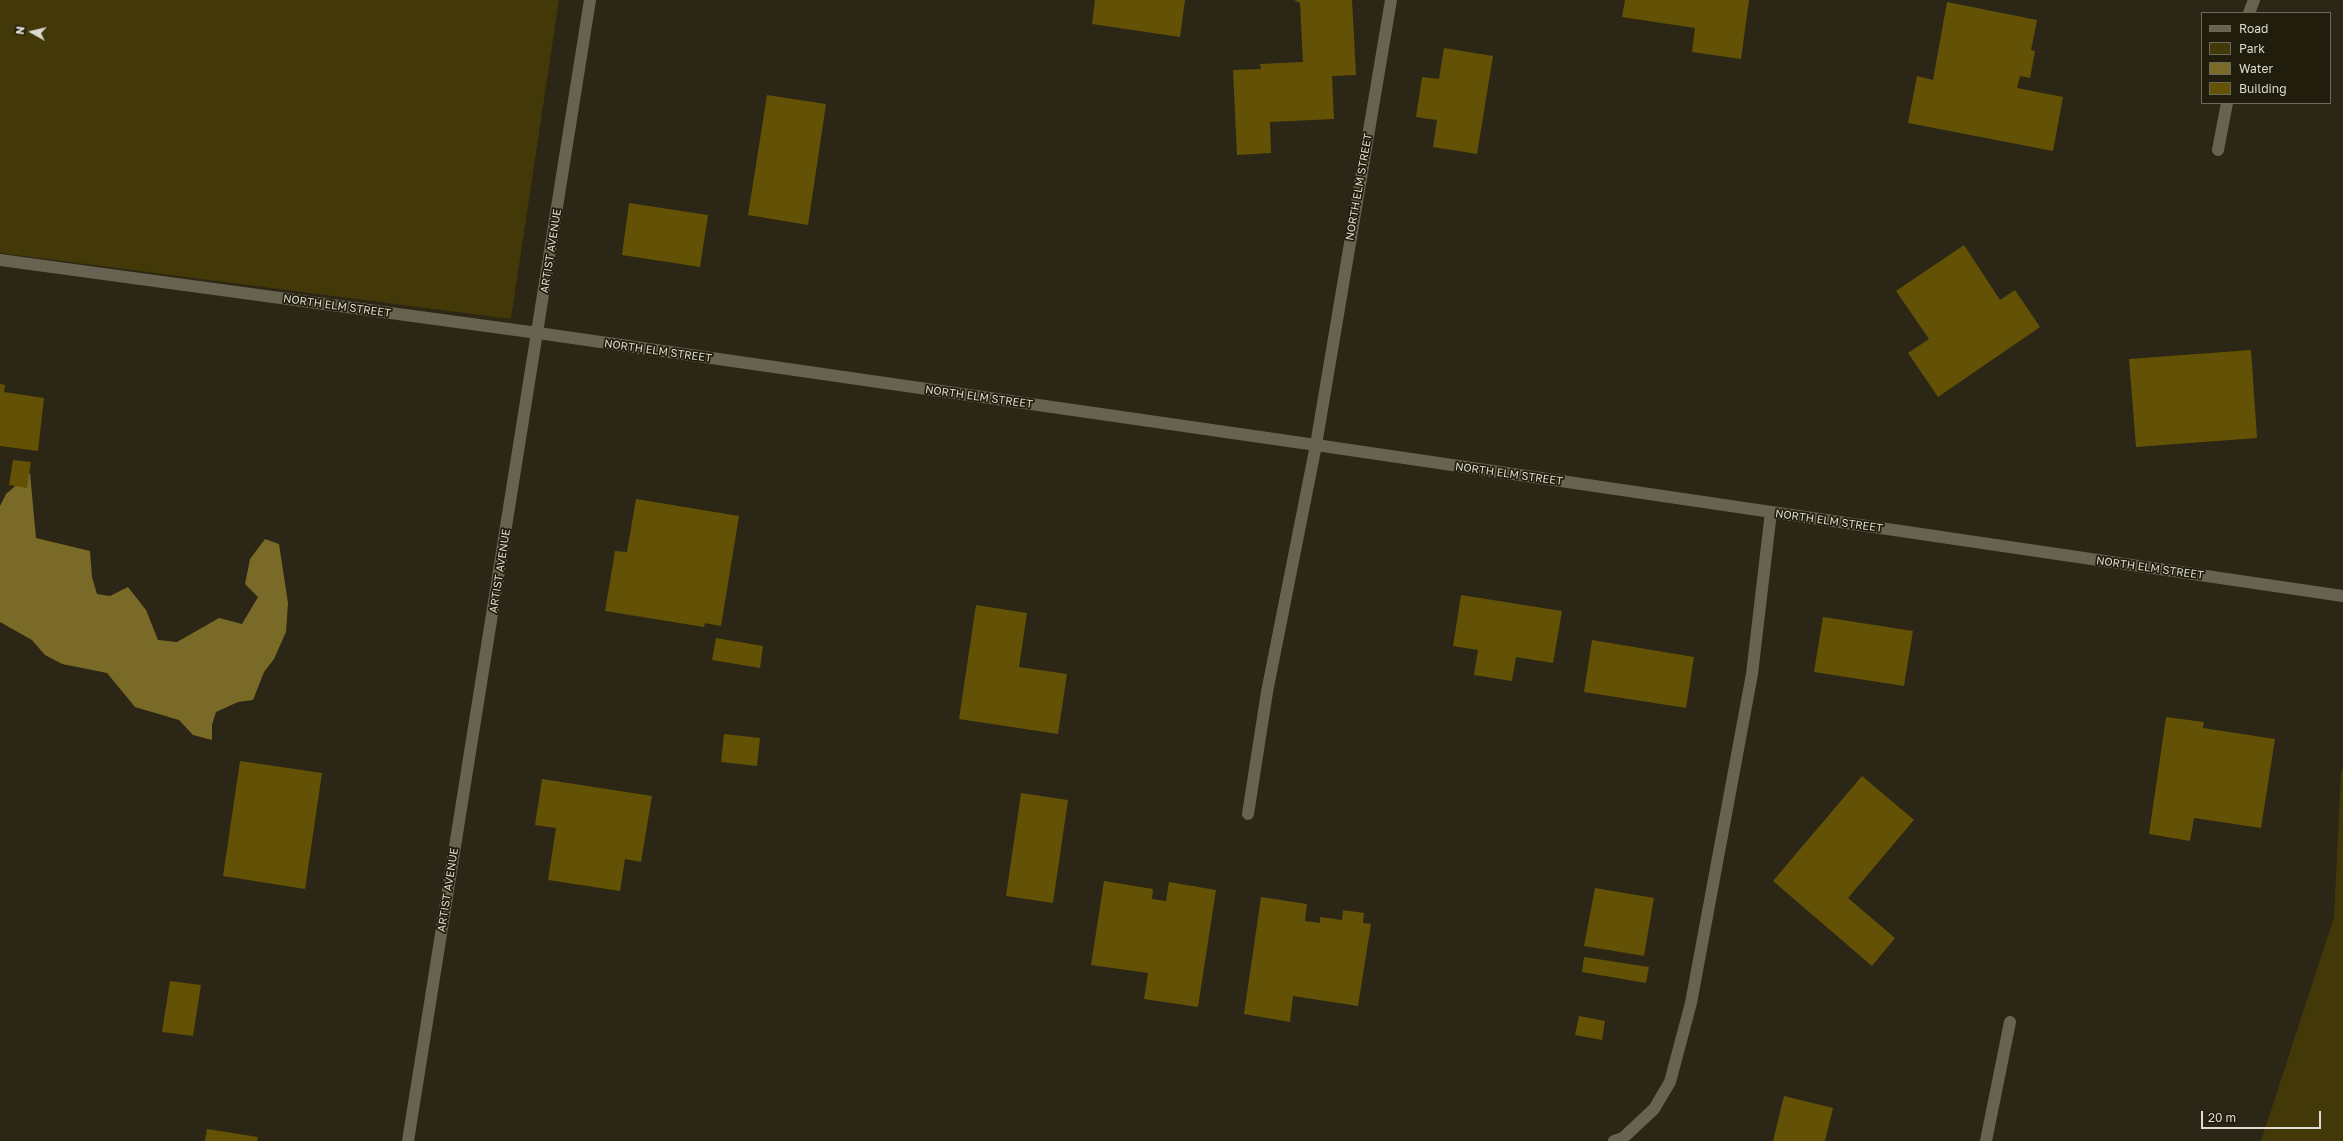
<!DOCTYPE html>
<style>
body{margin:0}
#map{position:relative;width:2343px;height:1141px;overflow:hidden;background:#2b2615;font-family:"Golos Text",sans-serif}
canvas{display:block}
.legend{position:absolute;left:2201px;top:12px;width:130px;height:92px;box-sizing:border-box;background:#211d0c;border:1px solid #6d695a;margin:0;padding:5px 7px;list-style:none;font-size:12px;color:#dedbd0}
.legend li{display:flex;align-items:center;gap:8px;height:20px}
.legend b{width:20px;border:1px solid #6d695a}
.north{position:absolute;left:12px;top:12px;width:40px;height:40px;-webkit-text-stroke:3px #211d0c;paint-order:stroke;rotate:278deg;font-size:11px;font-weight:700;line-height:16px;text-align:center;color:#dedbd0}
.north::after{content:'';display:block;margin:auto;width:14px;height:18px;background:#dedbd0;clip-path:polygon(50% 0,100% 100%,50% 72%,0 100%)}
.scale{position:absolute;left:2201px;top:1111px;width:120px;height:18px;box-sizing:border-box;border:2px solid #dedbd0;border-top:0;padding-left:5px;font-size:12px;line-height:14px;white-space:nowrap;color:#dedbd0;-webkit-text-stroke:3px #211d0c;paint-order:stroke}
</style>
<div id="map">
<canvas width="2343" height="1141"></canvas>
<ul class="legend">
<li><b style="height:5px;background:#686350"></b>Road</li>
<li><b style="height:11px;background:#433808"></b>Park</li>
<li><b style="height:11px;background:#7a6a27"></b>Water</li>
<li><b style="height:11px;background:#635206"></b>Building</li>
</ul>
<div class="north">N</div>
<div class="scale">20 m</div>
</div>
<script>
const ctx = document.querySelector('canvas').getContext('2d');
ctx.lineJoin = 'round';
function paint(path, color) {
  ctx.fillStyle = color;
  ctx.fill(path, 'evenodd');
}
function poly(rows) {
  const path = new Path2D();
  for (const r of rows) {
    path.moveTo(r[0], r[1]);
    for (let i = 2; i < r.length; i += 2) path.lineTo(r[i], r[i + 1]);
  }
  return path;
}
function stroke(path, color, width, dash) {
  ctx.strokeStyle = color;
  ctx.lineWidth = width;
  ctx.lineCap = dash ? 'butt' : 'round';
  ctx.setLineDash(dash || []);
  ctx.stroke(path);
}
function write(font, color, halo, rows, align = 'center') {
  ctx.font = font + ' "Golos Text",sans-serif';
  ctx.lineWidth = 3.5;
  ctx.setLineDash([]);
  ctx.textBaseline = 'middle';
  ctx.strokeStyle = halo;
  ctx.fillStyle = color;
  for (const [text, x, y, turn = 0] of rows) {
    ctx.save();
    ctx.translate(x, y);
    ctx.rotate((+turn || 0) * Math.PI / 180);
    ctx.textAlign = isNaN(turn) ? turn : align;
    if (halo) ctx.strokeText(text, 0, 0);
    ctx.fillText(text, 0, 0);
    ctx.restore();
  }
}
paint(poly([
 [0,0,559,0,511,319,0,253],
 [2343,768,2343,1141,2261,1141,2334,917,2341,771]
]), '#433808');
paint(poly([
 [30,473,36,538,90,551,92,577,97,594,110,596,128,587,146,610,158,640,177,642,219,618,242,624,258,597,245,584,250,559,265,539,279,544,288,603,286,632,274,659,264,672,253,700,238,702,216,712,212,725,212,740,193,735,179,720,135,707,107,673,62,664,45,655,32,640,0,622,0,506,6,494]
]), '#7a6a27');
paint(poly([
 [1095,0,1185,0,1180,37,1092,24],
 [1294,0,1352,0,1356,75,1332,76,1334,119,1270,122,1271,153,1237,155,1233,70,1261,69,1260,64,1303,62,1300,3],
 [1625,0,1749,0,1741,59,1692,52,1695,28,1622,17],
 [1947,2,2037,20,2031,50,2035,51,2030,78,2020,76,2017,88,2063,97,2053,151,1908,123,1917,76,1933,80],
 [1444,48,1493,56,1477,154,1433,147,1437,120,1416,117,1422,77,1439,79],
 [767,95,826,104,808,225,748,215],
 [629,203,708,215,700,267,622,255],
 [1964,245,2000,300,2015,290,2040,327,1938,397,1908,353,1929,339,1896,291],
 [2251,350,2257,438,2136,447,2129,359],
 [0,384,5,385,4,392,44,398,38,451,0,446],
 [13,460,31,462,27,488,9,485],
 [636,499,739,516,721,626,705,623,704,627,605,611,615,551,627,552],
 [1461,595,1562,611,1553,663,1516,657,1512,681,1474,675,1478,650,1453,646],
 [976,605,1027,613,1019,667,1067,674,1058,734,959,719],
 [1823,617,1913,631,1904,686,1814,672],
 [716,638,763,646,760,668,712,660],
 [1592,640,1694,657,1686,708,1584,692],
 [2166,717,2204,722,2203,728,2275,739,2261,828,2194,818,2190,841,2149,834],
 [724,734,760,738,757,766,721,762],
 [240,761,322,773,305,889,223,876],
 [1862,776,1914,820,1848,898,1895,938,1872,966,1773,881],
 [542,779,652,796,641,862,625,859,620,891,548,880,556,828,535,825],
 [1021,793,1068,800,1053,903,1006,896],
 [1104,881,1153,889,1152,899,1166,901,1169,882,1216,890,1198,1007,1144,999,1148,973,1091,965],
 [1595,888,1654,898,1644,956,1584,946],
 [1261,897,1307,904,1305,921,1320,923,1320,917,1342,920,1343,910,1364,913,1363,923,1371,924,1358,1006,1293,996,1290,1022,1244,1014],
 [1584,957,1649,967,1646,983,1582,972],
 [170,981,201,985,193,1036,162,1032],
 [1579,1016,1605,1021,1602,1040,1575,1035],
 [1784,1096,1833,1108,1825,1141,1773,1141],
 [207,1129,258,1137,257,1141,205,1141]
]), '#635206');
stroke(poly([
 [2249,13,2254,0],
 [2218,150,2227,103],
 [0,260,538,333,1316,445,2343,596],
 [1248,814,1267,692,1316,445,1391,0],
 [408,1141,590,0],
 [1614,1141,1623,1138,1654,1109,1670,1082,1691,1003,1752,674,1771,512],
 [1986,1141,2010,1022]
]), '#686350', 12);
write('11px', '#dedbd0', '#211d0c', [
 ["NORTH ELM STREET",1359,187,-80],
 ["ARTIST AVENUE",551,251,-81],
 ["NORTH ELM STREET",337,306,8],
 ["NORTH ELM STREET",658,351,8],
 ["NORTH ELM STREET",979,397,8],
 ["NORTH ELM STREET",1509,474,8],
 ["NORTH ELM STREET",1829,521,8],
 ["NORTH ELM STREET",2150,568,8],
 ["ARTIST AVENUE",500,571,-81],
 ["ARTIST AVENUE",448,890,-81]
]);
</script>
